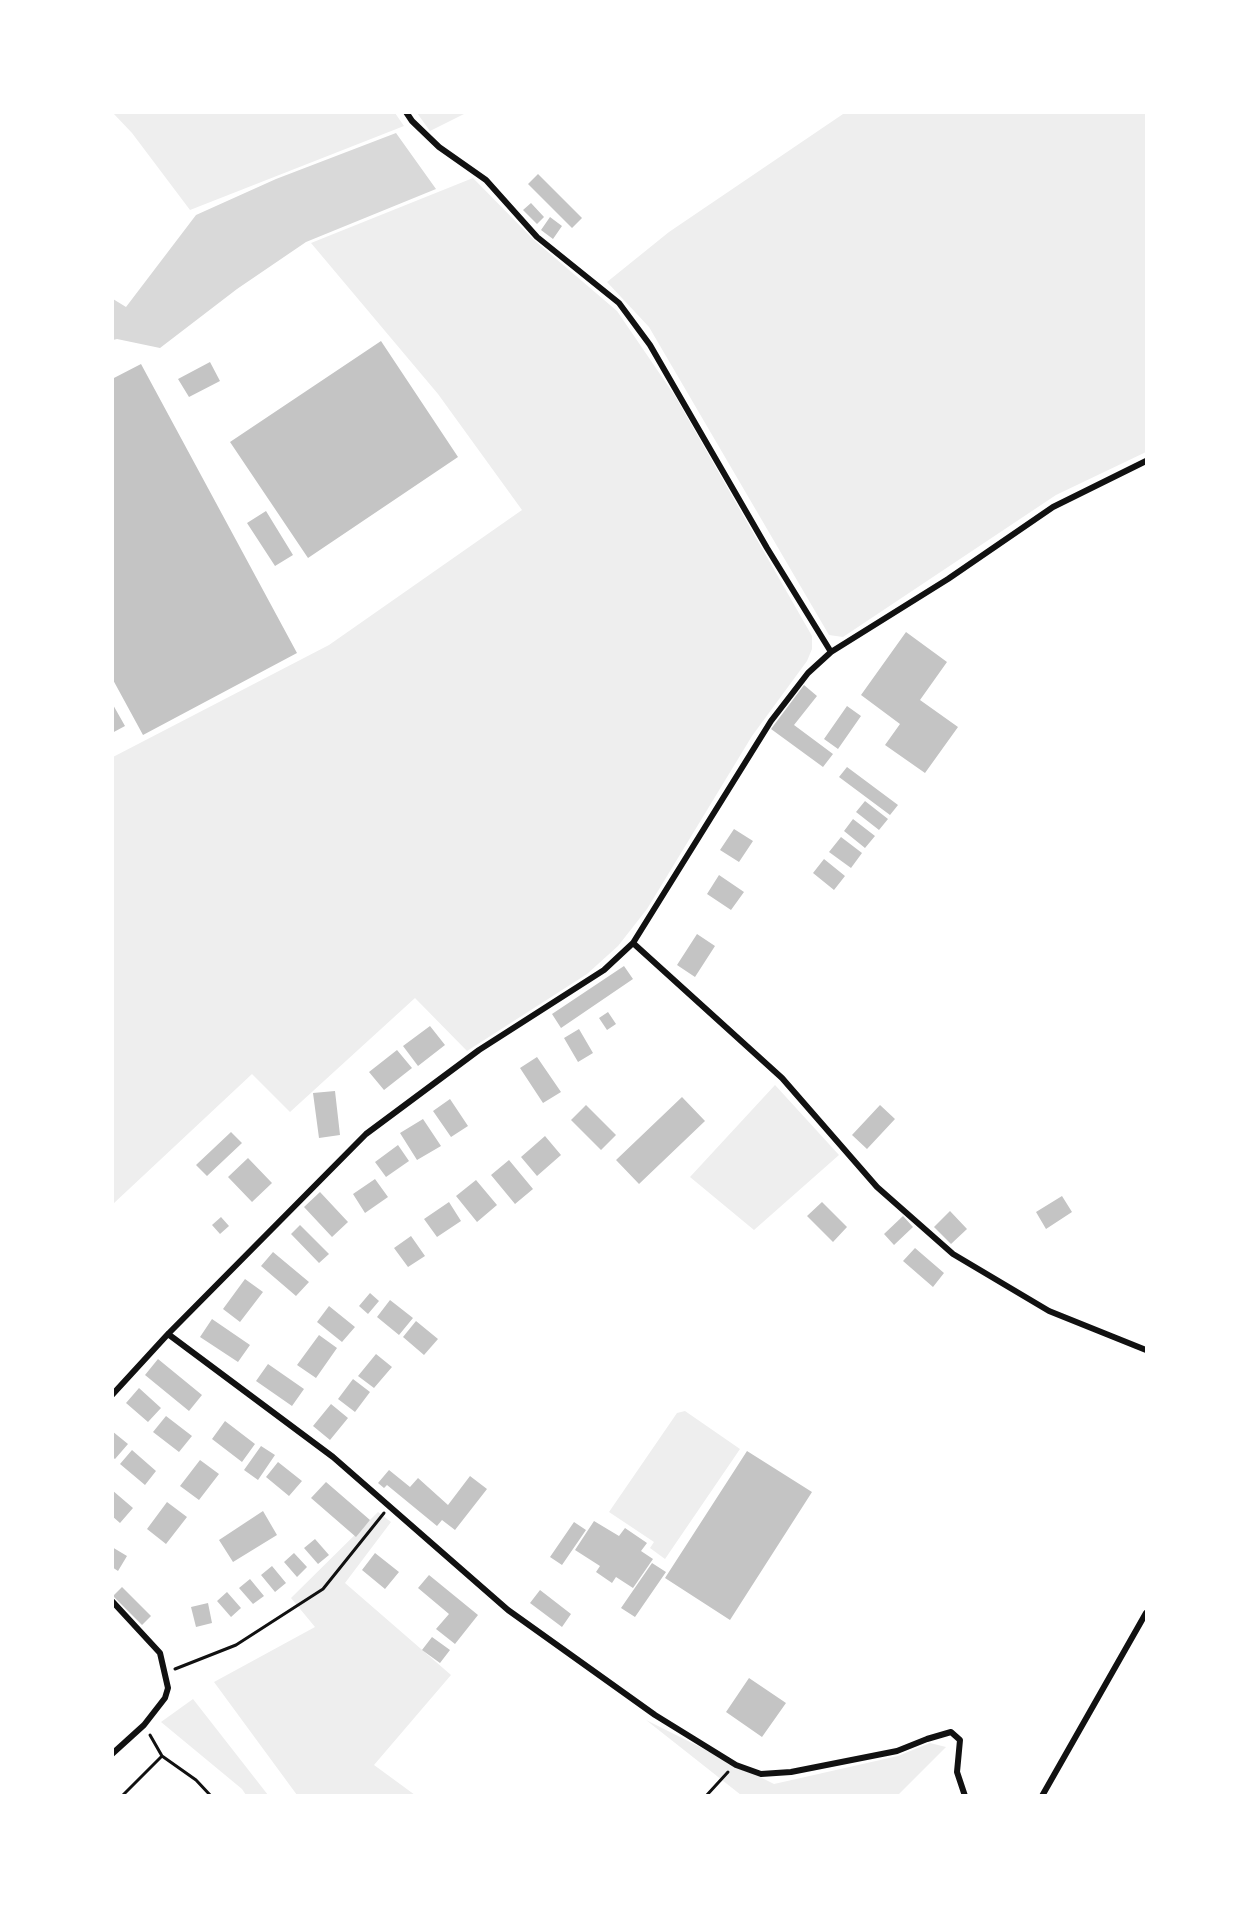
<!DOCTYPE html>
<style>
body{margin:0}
#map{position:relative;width:1259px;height:1908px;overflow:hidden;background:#fff;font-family:Inter,sans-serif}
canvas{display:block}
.frame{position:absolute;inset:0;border:114px solid #fff;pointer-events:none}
</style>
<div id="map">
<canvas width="1259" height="1908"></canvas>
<div class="frame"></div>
</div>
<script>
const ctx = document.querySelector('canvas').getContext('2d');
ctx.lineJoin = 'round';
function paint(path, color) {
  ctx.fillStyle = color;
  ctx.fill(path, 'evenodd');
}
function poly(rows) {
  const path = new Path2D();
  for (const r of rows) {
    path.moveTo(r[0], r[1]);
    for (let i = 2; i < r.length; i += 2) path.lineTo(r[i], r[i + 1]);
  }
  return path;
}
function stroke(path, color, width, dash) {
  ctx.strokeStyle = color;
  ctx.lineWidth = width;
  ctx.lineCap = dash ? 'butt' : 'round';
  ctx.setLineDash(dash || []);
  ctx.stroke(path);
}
paint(poly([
 [846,112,1146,113,1146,452,1056,495,843,637,829,635,649,327,607,282,669,232],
 [395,113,404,126,190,210,132,133,113,113],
 [417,113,466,113,430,131],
 [473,178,534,240,617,311,675,396,812,636,812,649,807,661,752,736,647,909,618,946,587,974,467,1051,415,998,290,1112,252,1074,113,1204,113,757,329,645,522,510,438,394,311,243],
 [775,1085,839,1155,754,1230,690,1177],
 [685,1411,740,1449,665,1559,650,1548,654,1542,609,1512,677,1413],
 [378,1512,391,1522,345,1583,451,1675,374,1765,415,1795,297,1795,214,1682,315,1627,291,1598],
 [193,1699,268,1795,246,1795,242,1789,161,1722],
 [646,1720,774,1784,898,1756,930,1743,946,1747,898,1795,741,1795]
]), '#eee');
paint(poly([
 [396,133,436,189,306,242,237,289,160,348,117,339,113,340,113,299,126,307,196,215,276,179]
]), '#d9d9d9');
paint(poly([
 [538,174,582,218,572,228,528,184],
 [531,203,544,217,537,224,523,210],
 [550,217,562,226,553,239,541,230],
 [381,341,458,457,308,558,230,442],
 [210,362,220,381,189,397,178,379],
 [141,364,297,653,143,735,112,678,112,379],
 [266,511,293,555,275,566,247,523],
 [906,632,947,662,920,700,958,727,925,773,885,745,900,724,861,695],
 [804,685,817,696,794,725,833,754,823,767,771,729],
 [112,703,125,726,112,733],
 [847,706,861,716,838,749,824,739],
 [847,767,898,805,890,815,839,777],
 [865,801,888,819,879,830,856,812],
 [853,819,875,836,865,848,844,831],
 [734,829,753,841,739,862,720,850],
 [841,837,862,853,851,868,829,852],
 [824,859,845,876,834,890,813,873],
 [719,875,744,892,731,910,707,894],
 [697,934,715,946,695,977,677,965],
 [624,966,633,979,561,1028,552,1014],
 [608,1012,616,1024,607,1030,599,1018],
 [430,1026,445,1045,418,1066,403,1046],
 [579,1029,593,1053,578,1062,564,1038],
 [397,1050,412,1068,384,1090,369,1072],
 [537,1057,561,1092,543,1103,520,1068],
 [335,1091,340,1135,319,1138,313,1093],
 [682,1097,705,1121,639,1184,616,1160],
 [450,1099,468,1126,451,1137,433,1111],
 [586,1105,616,1135,601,1150,571,1120],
 [880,1105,895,1119,867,1149,852,1135],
 [423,1119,441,1146,417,1160,400,1133],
 [231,1132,242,1143,207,1176,196,1165],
 [545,1136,561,1155,537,1176,521,1157],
 [398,1145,409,1161,386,1177,375,1162],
 [248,1158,272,1183,252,1202,228,1177],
 [509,1160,533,1189,515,1204,491,1175],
 [375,1179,388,1197,365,1213,353,1194],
 [476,1180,497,1205,477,1222,456,1196],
 [320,1192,348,1222,332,1237,304,1207],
 [1062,1196,1072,1212,1046,1229,1036,1212],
 [449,1202,461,1221,437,1237,424,1219],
 [822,1202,847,1227,833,1242,807,1216],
 [950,1211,967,1229,951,1244,934,1227],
 [903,1216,913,1227,894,1245,884,1234],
 [221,1217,229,1226,220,1234,212,1225],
 [300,1225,329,1254,319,1263,291,1234],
 [411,1236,425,1256,408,1267,394,1248],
 [915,1248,944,1273,933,1287,903,1261],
 [273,1252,309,1282,296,1296,261,1266],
 [245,1279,263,1292,240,1322,223,1309],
 [370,1293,379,1301,368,1314,359,1306],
 [390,1300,413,1318,399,1335,377,1317],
 [329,1306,355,1327,342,1342,317,1322],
 [212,1319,250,1345,238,1362,200,1337],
 [416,1321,438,1339,424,1355,403,1337],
 [319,1335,337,1348,316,1378,297,1365],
 [376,1354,392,1367,374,1388,358,1376],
 [158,1359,202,1395,189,1411,145,1375],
 [268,1364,304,1389,292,1406,256,1381],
 [353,1379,370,1392,355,1412,338,1399],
 [139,1388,161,1408,148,1422,126,1403],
 [331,1404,348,1418,330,1440,313,1426],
 [166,1416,192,1436,179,1452,153,1432],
 [225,1421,255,1444,242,1462,212,1439],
 [112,1431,128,1444,115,1459,112,1457],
 [261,1446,275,1455,258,1480,244,1470],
 [132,1450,156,1471,145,1485,120,1464],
 [747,1451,812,1492,730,1620,665,1578],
 [200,1460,219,1474,199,1500,180,1486],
 [278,1462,302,1481,289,1496,266,1477],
 [389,1470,410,1487,418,1478,448,1505,470,1476,487,1489,455,1530,442,1520,437,1526,387,1485,384,1488,378,1483],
 [326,1482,370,1520,356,1537,311,1498],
 [112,1490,133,1508,120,1523,112,1516],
 [167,1502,187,1517,166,1544,147,1529],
 [263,1511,277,1535,233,1562,219,1540],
 [594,1521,619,1536,625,1528,647,1543,641,1551,653,1559,633,1588,616,1577,612,1583,596,1572,600,1566,575,1550],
 [574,1522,586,1530,562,1565,550,1557],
 [315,1539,329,1555,318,1564,304,1548],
 [112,1547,127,1556,118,1571,112,1567],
 [294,1553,307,1567,297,1577,284,1562],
 [375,1553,399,1572,385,1589,362,1570],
 [652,1563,666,1572,635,1617,621,1608],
 [272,1566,286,1583,275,1592,261,1575],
 [429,1575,478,1615,455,1644,436,1629,449,1614,418,1588],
 [250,1579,264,1596,253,1604,239,1588],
 [122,1587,151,1616,142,1625,113,1596],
 [540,1590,571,1614,562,1627,530,1603],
 [227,1592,241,1608,231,1617,217,1601],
 [208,1603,212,1623,196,1627,191,1607],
 [432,1637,450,1650,440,1663,422,1650],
 [749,1678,786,1703,762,1737,726,1712]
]), '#c4c4c4');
stroke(poly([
 [175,1669,236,1645,323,1589,384,1513],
 [150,1735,162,1756],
 [122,1796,162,1756,196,1780,211,1796],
 [706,1796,728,1772]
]), '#111', 3);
stroke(poly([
 [406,112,412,121,439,147,486,180,537,237,619,303,650,345,767,548,831,652],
 [633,943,782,1078,877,1187,953,1254,1049,1311,1146,1350],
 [168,1334,333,1457,508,1610,655,1715,736,1765,761,1774,791,1772,897,1751,927,1739,951,1732,960,1740,957,1772,965,1796],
 [112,1395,168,1334,366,1134,479,1050,604,970,633,943,771,721,808,673,831,652,948,579,1053,507,1146,461],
 [112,1601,160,1653,168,1688,165,1698,144,1725,112,1754],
 [1042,1796,1146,1613]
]), '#111', 6);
</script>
